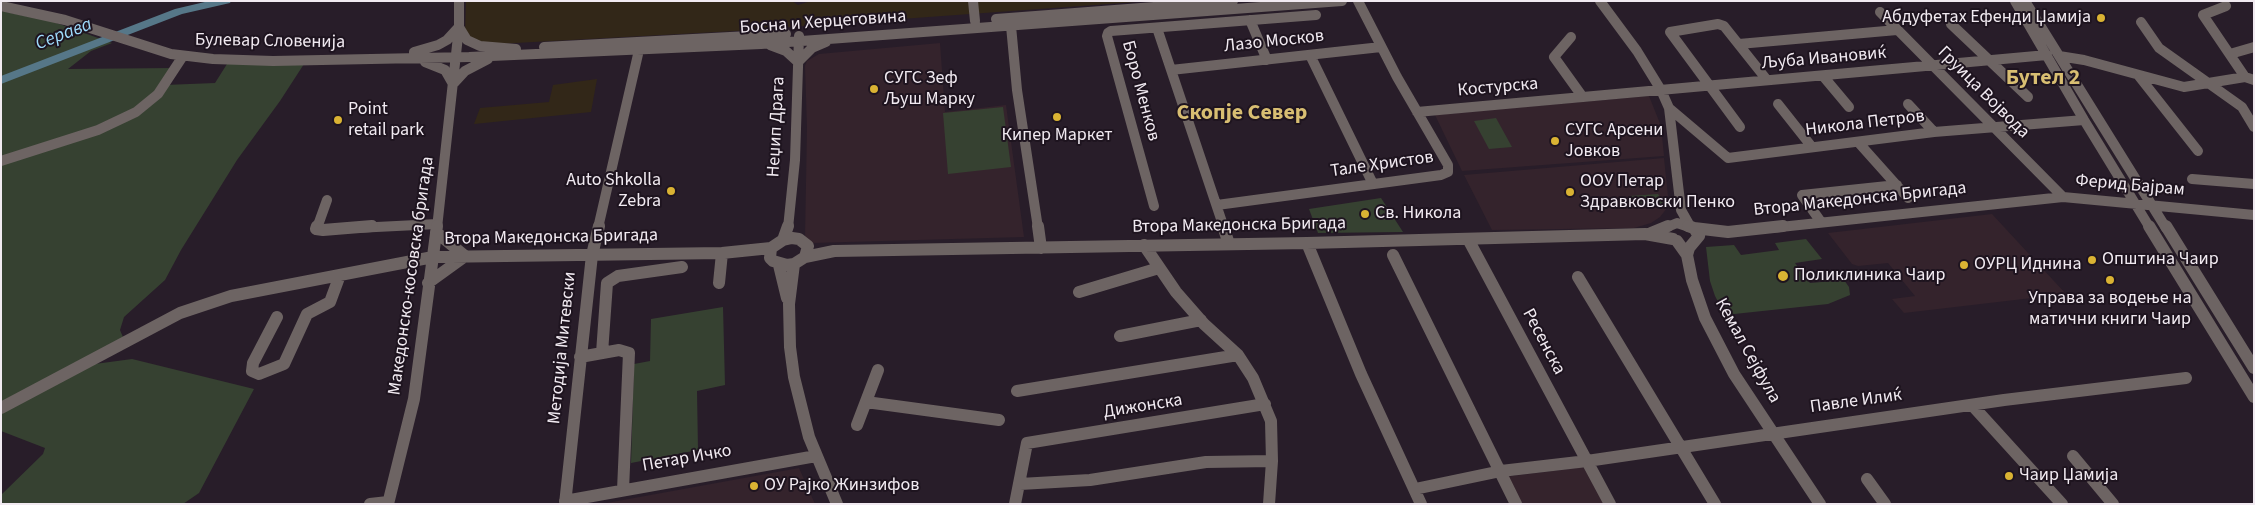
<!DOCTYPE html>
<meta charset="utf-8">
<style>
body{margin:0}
#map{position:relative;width:2255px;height:505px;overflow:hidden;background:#281d29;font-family:"Source Sans 3",sans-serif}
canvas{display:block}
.frame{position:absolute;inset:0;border:2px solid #f1eaf1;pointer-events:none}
</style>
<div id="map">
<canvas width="2255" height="505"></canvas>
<div class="frame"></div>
</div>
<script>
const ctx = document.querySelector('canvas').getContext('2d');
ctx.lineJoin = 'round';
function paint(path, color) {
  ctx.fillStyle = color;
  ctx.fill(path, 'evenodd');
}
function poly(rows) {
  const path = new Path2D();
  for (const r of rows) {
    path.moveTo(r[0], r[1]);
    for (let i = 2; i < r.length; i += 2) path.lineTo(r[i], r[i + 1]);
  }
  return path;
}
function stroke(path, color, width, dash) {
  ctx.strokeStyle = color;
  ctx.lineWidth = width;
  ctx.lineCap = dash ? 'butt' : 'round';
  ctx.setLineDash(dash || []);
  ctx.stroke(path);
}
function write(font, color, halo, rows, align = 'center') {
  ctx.font = font + ' "Source Sans 3",sans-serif';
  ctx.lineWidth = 4;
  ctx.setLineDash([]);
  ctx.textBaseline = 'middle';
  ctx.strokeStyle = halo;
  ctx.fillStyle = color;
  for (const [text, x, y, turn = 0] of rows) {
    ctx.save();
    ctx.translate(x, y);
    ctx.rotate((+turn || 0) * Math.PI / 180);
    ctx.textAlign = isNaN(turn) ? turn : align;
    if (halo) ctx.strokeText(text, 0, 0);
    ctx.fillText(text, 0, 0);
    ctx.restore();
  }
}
paint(poly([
 [466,1,792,1,798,5,811,1,1150,1,735,31,497,44,478,43,465,34],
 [597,79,591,112,474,124,480,108,549,102,553,85]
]), '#322718');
paint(poly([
 [940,43,945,112,1006,105,1024,237,812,243,805,238,807,127,805,66,807,61,819,54],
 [1649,96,1661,126,1664,156,1462,171,1435,115],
 [1664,158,1668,196,1667,208,1660,217,1651,223,1634,228,1492,230,1464,175],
 [1992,214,2066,294,1904,313,1892,299,1915,296,1888,263,1858,266,1852,264,1828,233],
 [1586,467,1604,504,1517,504,1504,477],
 [799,468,815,504,601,504]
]), '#34232c');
paint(poly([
 [1,11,51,21,112,43,91,51,68,69,175,68,165,85,215,83,227,64,304,64,280,101,237,160,181,250,165,280,124,317,120,330,125,342,80,366,132,359,254,389,199,493,183,504,1,504,1,495,43,454,45,448,1,431],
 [1003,107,1011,167,948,174,943,113],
 [1496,118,1512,147,1489,149,1474,121],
 [1658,194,1665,205,1636,208,1629,196],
 [1381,198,1403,232,1318,233,1309,209],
 [1806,239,1822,259,1795,263,1810,283,1844,280,1849,287,1850,295,1828,304,1725,315,1715,296,1710,281,1706,247,1734,245,1741,255,1779,250,1775,243],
 [723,307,725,385,697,391,698,450,631,463,634,364,650,361,651,319]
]), '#364131');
paint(poly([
 [209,1,231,1,230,3,182,14,1,84,1,76,175,9,209,1]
]), '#567788');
stroke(poly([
 [973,1,975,21],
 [1600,1,1637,51,1661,90,1669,108,1681,210,1690,226],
 [2015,1,2084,120,2150,228],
 [2025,1,2166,228],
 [1,6,65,20,171,54,213,59,273,61,469,57,761,44,1342,1],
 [2226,6,2203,15,2245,77],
 [1880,12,2063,197],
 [996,19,1233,1],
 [1250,20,1267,60],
 [2141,22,2159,48,2242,107,2254,127],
 [1951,24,2028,97],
 [1011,26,1017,90,1038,228],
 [459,27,467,40,480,46,516,49],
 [1157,28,1224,228],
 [1571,37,1554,57,1582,96],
 [1739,44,1897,30],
 [770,45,786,51,798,62],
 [544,47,786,34],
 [414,52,438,45,447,40,459,27],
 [2230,54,2254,47],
 [1310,55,1373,184],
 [2059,56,2084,60,2184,87,2245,77,2254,80],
 [425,62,445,70,453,84],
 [798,62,812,48,826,42],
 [1171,70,1381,47],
 [2138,75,2198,151],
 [1823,76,1849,107],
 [453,84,465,71,488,59],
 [1778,104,1812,147],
 [1908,104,1934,132],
 [1669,108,1728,158,1934,132,2084,120],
 [1417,112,2047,55],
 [1740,127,1670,32,1718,24,1724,26,1767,80],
 [1858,142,1908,198],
 [1,161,98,130,136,112,158,94,183,56],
 [2192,179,2254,184],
 [1217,205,1441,175,1448,172,1448,165,1397,77,1358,1],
 [1154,206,1107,36,1108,33,1111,31,1316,15],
 [1821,222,1802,195,1897,185],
 [317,228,327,200],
 [356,228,437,224],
 [437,228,459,27,459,1],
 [598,228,639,50],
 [788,228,795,160,799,36],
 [1665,228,1677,223,1692,228],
 [1771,228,2063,197,2254,215]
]), '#6d6463', 10);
stroke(poly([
 [317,226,316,229,323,230,372,226],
 [1038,226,1041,248],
 [1223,226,1229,244],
 [2149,226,2254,397],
 [2166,226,2254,368],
 [1694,228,1728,232,1783,226],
 [436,232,465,256],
 [1651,233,1668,226],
 [792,238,799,239,808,246,805,257,794,264,787,265,773,261,770,258,771,248,783,240,792,238],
 [1468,239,1610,504],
 [783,240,788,226],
 [1677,241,1687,255,1692,280,1705,318,1734,374,1820,504],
 [1307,243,1361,374,1421,504],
 [1144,245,1176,292,1204,324,1238,355,1253,378,1271,421,1272,461,1269,504],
 [1393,255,1516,504],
 [1687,255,1689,248,1699,236,1694,228,1688,226],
 [805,257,834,251,1307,243,1645,234,1673,239],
 [794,264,789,304,790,347,794,377,809,437,837,504],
 [779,265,787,298],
 [1578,277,1715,504],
 [428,283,464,257],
 [719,283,722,253],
 [1079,292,1159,268],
 [277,317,253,363,252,371,259,374,284,364,307,314,330,302,340,275],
 [1120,336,1201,320],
 [602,353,607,283,618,276,682,267],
 [580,357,619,350,629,353,623,490],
 [1017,391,1238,355],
 [866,402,999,420],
 [1972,405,2062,504],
 [1,408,180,313,231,296,433,257,722,253,771,248],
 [857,425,878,370],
 [2073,456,2113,504],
 [1867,479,1885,504],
 [1020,484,1090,480,1206,462,1272,461],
 [1415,489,1501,471,1587,461,2004,400,2186,378],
 [565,501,816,456],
 [370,504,388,502],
 [388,504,414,399,437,226],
 [565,504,592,255,599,226],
 [1015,504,1027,443,1265,404]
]), '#6d6463', 12);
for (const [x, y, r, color] of [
 [2101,18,5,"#dab333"],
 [874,89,5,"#dab333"],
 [1057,117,5,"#dab333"],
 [338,120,5,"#dab333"],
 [1555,141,5,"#dab333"],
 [671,191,5,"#dab333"],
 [1570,192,5,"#dab333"],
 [1365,214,5,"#dab333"],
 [2092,260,5,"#dab333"],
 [1964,265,5,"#dab333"],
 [1783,276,6,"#dab333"],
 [2110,280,5,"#dab333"],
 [2009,476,5,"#dab333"],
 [754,486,5,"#dab333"]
]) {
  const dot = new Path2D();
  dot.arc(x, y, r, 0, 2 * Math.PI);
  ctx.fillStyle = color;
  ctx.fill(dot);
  stroke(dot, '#1e141f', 2);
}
write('18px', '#f1eaf1', '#1e141f', [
 ["Абдуфетах Ефенди Џамија",2091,18,"right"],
 ["СУГС Зеф",884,79],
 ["Љуш Марку",884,100],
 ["Point",348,110],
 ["retail park",348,131],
 ["СУГС Арсени",1565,131],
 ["Јовков",1565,152],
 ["Кипер Маркет",1057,136,"center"],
 ["Auto Shkolla",661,181,"right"],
 ["Zebra",661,202,"right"],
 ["ООУ Петар",1580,182],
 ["Здравковски Пенко",1580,203],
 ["Св. Никола",1375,214],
 ["Општина Чаир",2102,260],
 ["ОУРЦ Иднина",1974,265],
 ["Поликлиника Чаир",1794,276],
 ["Управа за водење на",2110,299,"center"],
 ["матични книги Чаир",2110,320,"center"],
 ["Чаир Џамија",2019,476],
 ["ОУ Рајко Жинзифов",764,486]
], 'left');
write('18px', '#f1eaf1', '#1e141f', [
 ["Босна и Херцеговина",823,23,-4],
 ["Булевар Словенија",270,42,1],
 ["Лазо Москов",1274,42,-6],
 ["Љуба Ивановиќ",1824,59,-5],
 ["Костурска",1498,88,-5],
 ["Боро Менков",1140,91,75],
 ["Груица Војвода",1983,93,45],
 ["Никола Петров",1865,124,-7],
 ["Неџип Драга",777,127,-87],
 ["Тале Христов",1382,165,-8],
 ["Ферид Бајрам",2130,186,5],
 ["Втора Македонска Бригада",1860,200,-6],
 ["Втора Македонска Бригада",1239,226,-1],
 ["Втора Македонска Бригада",551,238,-1],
 ["Македонско-косовска бригада",412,276,-82],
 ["Ресенска",1543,342,62],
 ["Методија Митевски",563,348,-84],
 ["Кемал Сејфула",1747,351,61],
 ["Павле Илиќ",1856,402,-8],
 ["Дижонска",1143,407,-9],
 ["Петар Ичко",687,459,-10]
]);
write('italic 19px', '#9edafb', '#1e141f', [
 ["Серава",64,35,-21]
]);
write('bold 22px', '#d8be72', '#1e141f', [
 ["Бутел 2",2043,79],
 ["Скопје Север",1242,114]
]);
</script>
